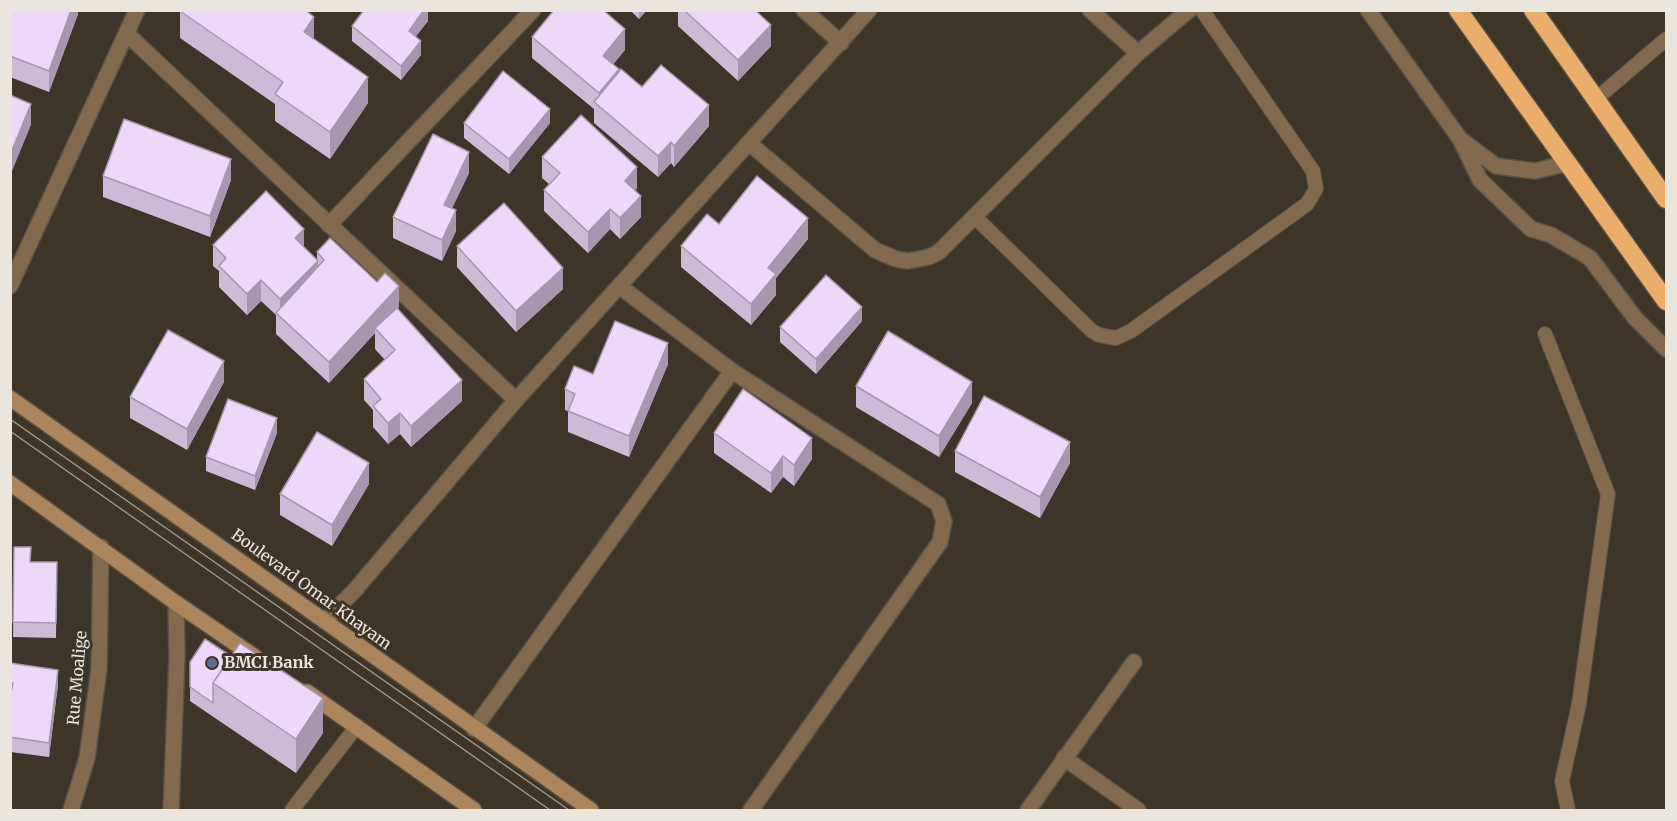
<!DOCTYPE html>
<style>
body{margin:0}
#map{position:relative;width:1677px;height:821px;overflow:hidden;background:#3d3528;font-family:Merriweather,serif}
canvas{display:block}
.frame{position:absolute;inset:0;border:12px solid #eae5dd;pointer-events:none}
</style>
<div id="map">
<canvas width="1677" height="821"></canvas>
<div class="frame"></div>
</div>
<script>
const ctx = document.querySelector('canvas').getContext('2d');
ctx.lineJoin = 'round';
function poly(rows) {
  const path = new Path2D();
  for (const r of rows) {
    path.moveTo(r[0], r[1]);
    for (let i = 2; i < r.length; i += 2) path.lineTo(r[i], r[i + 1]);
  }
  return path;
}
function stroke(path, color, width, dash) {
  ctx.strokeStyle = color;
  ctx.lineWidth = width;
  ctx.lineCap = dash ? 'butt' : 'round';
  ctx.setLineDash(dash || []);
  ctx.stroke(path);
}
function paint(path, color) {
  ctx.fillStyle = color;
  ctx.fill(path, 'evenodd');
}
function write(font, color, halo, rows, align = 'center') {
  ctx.font = font + ' Merriweather,serif';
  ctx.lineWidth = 6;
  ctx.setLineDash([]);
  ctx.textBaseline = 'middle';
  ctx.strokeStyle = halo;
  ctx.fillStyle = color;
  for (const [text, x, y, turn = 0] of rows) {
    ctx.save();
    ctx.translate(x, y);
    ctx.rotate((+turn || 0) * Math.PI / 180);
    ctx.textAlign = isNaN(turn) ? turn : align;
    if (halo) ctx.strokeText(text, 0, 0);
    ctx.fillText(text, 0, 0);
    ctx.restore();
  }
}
const lane = poly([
 [1596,99,1666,39],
 [974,216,1092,331,1099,335,1116,338,1131,331,1307,204,1316,189,1313,171,1202,10],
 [1545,334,1608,494,1579,704,1562,781,1568,810],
 [292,810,357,726]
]);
const street = poly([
 [804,10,841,43],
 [1090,10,1138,53],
 [1368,10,1460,139,1496,166,1535,171,1568,163],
 [126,33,516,400],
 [1460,139,1480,180,1531,229,1551,235,1590,258,1635,318,1666,349],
 [749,143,875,250,896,259,908,261,929,257,939,252,1138,53,1189,10],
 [329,225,533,10],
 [10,286,137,10],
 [619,286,732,371,938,504,944,521,940,542,751,810],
 [324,621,355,590,516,400,869,10],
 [474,729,732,371],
 [1064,758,1138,810],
 [71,810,87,758,99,669,101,547],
 [171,810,177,657,176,603],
 [1028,810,1134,662]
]);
const secondary = poly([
 [10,398,591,810],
 [10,483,176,603,255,657],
 [307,692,474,810]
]);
const highway = poly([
 [1458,10,1666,301],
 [1533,10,1666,199]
]);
stroke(lane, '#595145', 16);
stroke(street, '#595145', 18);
stroke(secondary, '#595145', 18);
stroke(highway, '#595145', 21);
stroke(lane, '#826a4f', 14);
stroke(street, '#826a4f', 15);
stroke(secondary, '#ac855b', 15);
stroke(highway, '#eaae6a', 18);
stroke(poly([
 [10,419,569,810],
 [10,431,550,810]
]), '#9f988e', 1.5);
paint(poly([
 [10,10,78,10,78,14,49,92,10,77],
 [428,10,428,21,416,36,421,55,401,80,352,41,352,26],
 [630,10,647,10,639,19],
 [678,10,755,10,771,46,738,81,678,26],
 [180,11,314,39,368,103,330,159,275,121,275,104,180,38],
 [532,37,625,50,613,64,619,72,709,126,674,167,671,163,658,177,594,123,594,109,532,58],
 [464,123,550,123,509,174,464,138],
 [542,157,637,188,635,190,641,217,620,239,610,229,588,253,544,211,544,190,549,184,542,178],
 [469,173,452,208,456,231,442,261,393,238,393,217],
 [103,176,231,180,210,237,103,197],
 [719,224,808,239,776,278,776,295,751,325,681,267,681,246],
 [213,245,304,247,317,259,317,252,399,307,398,308,462,401,411,447,400,434,388,444,373,427,373,410,364,400,364,379,385,360,375,349,375,333,329,383,276,334,276,315,261,301,247,315,219,287,219,271,213,266],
 [457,246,563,289,516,332,457,267],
 [862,321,816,374,780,342,780,327],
 [668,364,629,457,568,432,568,411,565,410,565,389,593,374],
 [224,382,187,450,130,418,130,397],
 [856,386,972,403,939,457,856,407],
 [277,433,255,490,206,471,206,457],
 [714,433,812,459,794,486,783,477,771,493,714,453],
 [955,451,1070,463,1040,518,955,472],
 [369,484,332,546,280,515,280,494],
 [14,547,31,562,57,562,56,638,13,637],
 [190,662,323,733,296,773,190,701],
 [10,663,58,684,49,757,10,752]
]), '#ccbad6');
paint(poly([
 [71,10,78,10,78,14,49,92,49,71],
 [424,10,428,10,428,21,409,45,409,31],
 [639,10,647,10,639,19],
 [314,17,314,43,304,32],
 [771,25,771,46,738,81,738,60],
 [625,29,625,50,603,77,603,56],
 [421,41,421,55,401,80,401,66],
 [619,69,619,90,599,106,599,93],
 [368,77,368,103,330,159,330,132],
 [31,104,31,125,10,176,10,155],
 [709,105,709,126,674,167,674,146],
 [550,109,550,123,509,174,509,159],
 [671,142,671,163,658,177,658,156],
 [469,152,469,173,444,225,444,205],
 [231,159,231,180,210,237,210,216],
 [637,167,637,188,625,202,625,181],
 [641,196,641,217,620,239,620,218],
 [610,209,610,229,588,253,588,232],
 [456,210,456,231,442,261,442,240],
 [808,218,808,239,776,278,776,295,751,325,751,304,768,268],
 [304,229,304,250,295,238],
 [318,261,318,282,280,318,280,299],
 [563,268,563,289,516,332,516,311],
 [261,280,261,301,247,315,247,294],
 [399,286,399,307,377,330,375,328,375,333,329,383,329,362],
 [862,307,862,321,816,374,816,359],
 [668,343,668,364,629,457,629,436],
 [224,361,224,382,187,450,187,429],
 [462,380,462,401,411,447,411,426],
 [972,382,972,403,939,457,939,436],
 [400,413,400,434,388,444,388,423],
 [277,418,277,433,255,490,255,476],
 [812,438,812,459,794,486,794,465],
 [1070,442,1070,463,1040,518,1040,497],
 [783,456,783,477,771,493,771,473],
 [369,463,369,484,332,546,332,525],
 [58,670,58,684,49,757,49,743],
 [323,698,323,733,296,773,296,739]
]), '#a697ae');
const building = poly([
 [10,10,71,10,49,71,10,56,10,10],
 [180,10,305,10,314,17,304,32,368,77,330,132,275,94,283,82,180,11,180,10],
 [364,10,424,10,409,31,421,41,401,66,352,26,364,10],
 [554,10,603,10,625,29,603,56,619,69,599,93,532,37,554,10],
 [684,10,755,10,771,25,738,60,684,10],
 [661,65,709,105,674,146,671,142,658,156,594,102,621,69,642,87,661,65],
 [503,71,550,109,509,159,464,123,503,71],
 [10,95,31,104,10,155,10,95],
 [581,115,637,167,625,181,641,196,620,218,610,209,588,232,544,190,560,173,542,157,581,115],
 [124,119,231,159,210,216,103,176,124,119],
 [433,134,469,152,444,205,456,210,442,240,393,217,433,134],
 [757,176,808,218,768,268,776,274,751,304,681,246,707,214,719,224,757,176],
 [266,191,304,229,295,238,318,261,280,299,261,280,247,294,219,266,226,258,213,245,266,191],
 [504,203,563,268,516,311,457,246,504,203],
 [330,238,377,282,385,273,399,286,329,362,276,313,324,260,317,252,330,238],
 [826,275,862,307,816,359,780,327,826,275],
 [397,308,462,380,411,426,400,413,388,423,373,406,381,399,364,379,395,350,375,328,397,308],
 [615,321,668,343,629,436,568,411,575,394,565,389,574,366,593,374,615,321],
 [168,330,224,361,187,429,130,397,168,330],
 [888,331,972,382,939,436,856,386,888,331],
 [743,389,812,438,794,465,783,456,771,473,714,433,743,389],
 [984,396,1070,442,1040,497,955,451,984,396],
 [228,399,277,418,255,476,206,457,228,399],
 [317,432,369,463,332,525,280,494,317,432],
 [14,547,31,547,30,562,57,562,56,623,13,622,14,547],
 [205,639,231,656,213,683,213,703,190,687,190,662,205,639],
 [240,643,323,698,296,739,213,683,240,643],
 [10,663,58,670,49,743,10,737,10,698,13,683,10,682,10,663]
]);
paint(building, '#edd8f9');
stroke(building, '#a697ae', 1.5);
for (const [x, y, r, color] of [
 [212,663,6,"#5c6f8a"]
]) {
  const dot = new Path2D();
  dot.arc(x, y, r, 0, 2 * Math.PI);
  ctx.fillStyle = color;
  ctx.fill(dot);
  stroke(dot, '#3d3528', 2);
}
write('16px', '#eae5dd', '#3d3528', [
 ["Boulevard Omar Khayam",311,590,36],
 ["Rue Moalige",78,678,-85]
]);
write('bold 16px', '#eae5dd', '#3d3528', [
 ["BMCI Bank",224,663]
], 'left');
</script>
